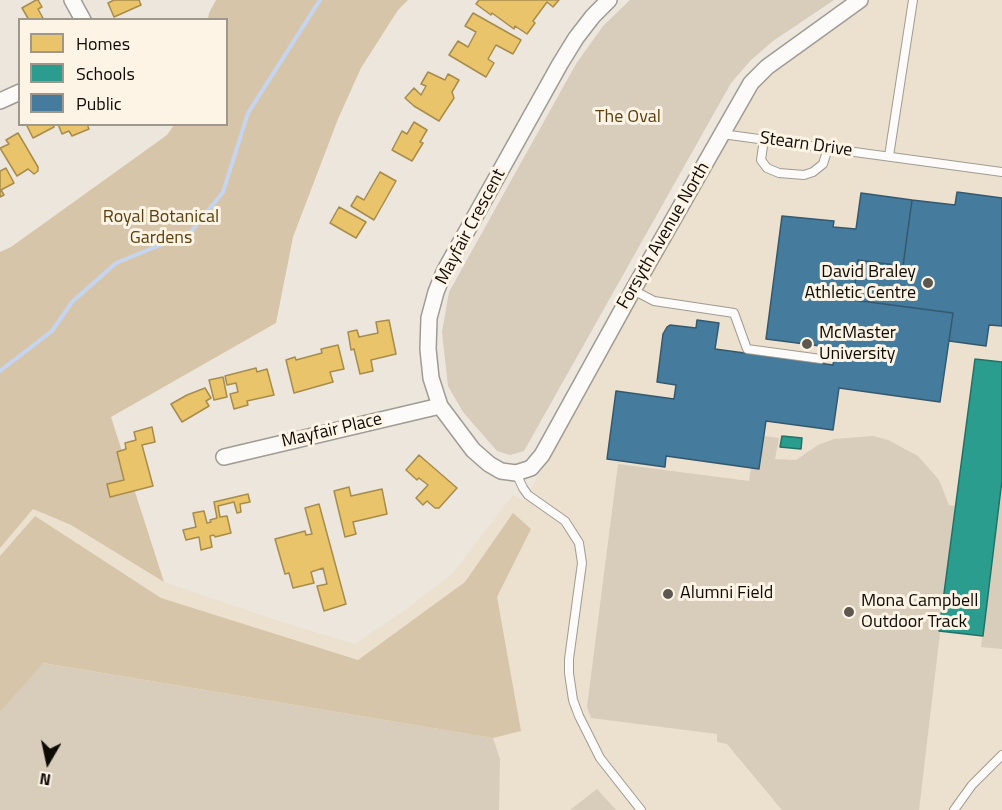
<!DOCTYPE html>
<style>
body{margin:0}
#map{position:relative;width:1002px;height:810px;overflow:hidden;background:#ece6dc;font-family:"Titillium Web",sans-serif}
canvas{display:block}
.legend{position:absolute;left:18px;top:18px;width:210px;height:108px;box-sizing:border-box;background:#fef4e6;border:2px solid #9e978c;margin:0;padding:8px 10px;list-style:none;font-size:18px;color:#0e0b05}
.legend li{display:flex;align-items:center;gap:12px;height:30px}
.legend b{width:30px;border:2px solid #9e978c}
.north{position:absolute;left:18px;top:732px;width:60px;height:60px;-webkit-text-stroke:4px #fef4e6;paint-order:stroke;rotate:189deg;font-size:16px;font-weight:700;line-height:24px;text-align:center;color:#0e0b05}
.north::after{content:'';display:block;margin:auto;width:21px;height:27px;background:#0e0b05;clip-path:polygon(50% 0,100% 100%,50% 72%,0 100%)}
</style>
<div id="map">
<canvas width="1002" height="810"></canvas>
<ul class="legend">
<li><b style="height:16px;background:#e9c46a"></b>Homes</li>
<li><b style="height:16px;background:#2a9d8f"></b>Schools</li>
<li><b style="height:16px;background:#457b9d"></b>Public</li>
</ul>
<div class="north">N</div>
</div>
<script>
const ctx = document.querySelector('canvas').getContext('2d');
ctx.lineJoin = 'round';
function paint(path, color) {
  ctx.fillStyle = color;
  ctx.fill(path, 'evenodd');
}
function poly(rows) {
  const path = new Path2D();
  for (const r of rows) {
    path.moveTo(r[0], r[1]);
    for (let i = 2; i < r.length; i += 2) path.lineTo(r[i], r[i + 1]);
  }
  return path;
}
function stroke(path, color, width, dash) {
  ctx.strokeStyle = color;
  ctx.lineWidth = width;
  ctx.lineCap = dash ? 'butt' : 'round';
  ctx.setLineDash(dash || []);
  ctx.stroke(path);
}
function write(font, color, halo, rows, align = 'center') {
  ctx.font = font + ' "Titillium Web",sans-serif';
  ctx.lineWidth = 6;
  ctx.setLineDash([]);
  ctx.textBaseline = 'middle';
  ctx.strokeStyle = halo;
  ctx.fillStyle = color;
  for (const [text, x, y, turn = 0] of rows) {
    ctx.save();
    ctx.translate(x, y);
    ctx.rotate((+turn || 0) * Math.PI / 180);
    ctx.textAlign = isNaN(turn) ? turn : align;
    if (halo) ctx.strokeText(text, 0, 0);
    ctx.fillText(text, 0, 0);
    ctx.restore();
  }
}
paint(poly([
 [871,0,1002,0,1002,810,0,810,0,544,33,509,71,525,164,582,288,624,355,644,408,608,452,574,513,495,524,501,678,227,761,83]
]), '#ece0ce');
paint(poly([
 [630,0,834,0,773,41,751,60,731,83,524,451,510,455,497,451,463,412,448,386,442,332,449,292,576,64,603,26],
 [764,436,779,438,775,459,796,460,818,445,834,439,873,436,888,440,918,456,939,480,949,505,955,506,919,810,782,810,727,744,717,742,717,734,591,718,587,707,618,464,749,481,751,468,760,469],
 [1002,489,1002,649,981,647],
 [42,663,493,738,500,759,499,810,0,810,0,712],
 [597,789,616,810,570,810]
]), '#d8ccba');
paint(poly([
 [216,0,408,0,398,10,361,68,338,119,293,237,276,323,111,417,164,582,71,525,33,509,0,548,0,252,11,247,167,135,174,125,226,124,226,20,208,19,209,13],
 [513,513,531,529,497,597,521,731,493,738,43,663,0,712,0,556,35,516,161,598,358,660,465,582]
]), '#d7c5aa');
const homes = poly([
 [36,0,38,0,42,7,38,9,44,20,29,20,22,8,36,0],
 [114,0,139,0,141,5,114,17,108,3,114,0],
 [479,0,559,0,553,7,547,2,533,21,535,23,527,34,515,26,514,29,492,13,491,15,476,4,479,0],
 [473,13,521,40,513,54,496,45,488,59,494,63,486,77,449,55,458,41,468,47,476,32,465,26,473,13],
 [428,72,445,80,448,74,459,80,452,92,454,98,439,121,414,106,405,98,414,88,421,95,426,86,421,84,428,72],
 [414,122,427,130,420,142,423,143,412,161,392,150,402,131,407,134,414,122],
 [26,124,53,124,54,127,33,138,26,124],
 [58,124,87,124,89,129,72,136,69,131,62,134,58,124],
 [18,133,38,167,38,171,34,174,28,169,17,176,0,148,9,144,6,140,18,133],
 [6,168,14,183,1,190,4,195,0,197,0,171,6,168],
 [380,172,396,181,374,220,351,206,357,196,364,200,380,172],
 [339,207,366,222,356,238,330,223,339,207],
 [389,320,396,354,371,360,373,371,360,374,354,349,351,350,348,332,357,330,359,337,378,333,376,322,389,320],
 [338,345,344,369,330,372,333,382,294,393,286,360,295,357,296,360,322,353,321,349,338,345],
 [256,368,257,372,267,369,274,395,247,401,248,405,234,409,230,394,238,392,236,383,227,385,225,376,256,368],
 [223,377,227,397,214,400,209,380,223,377],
 [205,388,211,398,206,401,209,406,182,422,171,404,187,395,205,388],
 [152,427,155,442,142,445,153,486,110,497,107,484,124,480,117,452,126,449,125,443,136,440,134,432,152,427],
 [419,455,457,488,439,508,435,508,427,501,423,505,416,498,428,485,419,478,417,480,406,470,419,455],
 [349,487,351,496,382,489,387,514,353,522,356,534,345,537,334,491,349,487],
 [248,494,250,502,240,504,241,512,237,513,234,502,218,506,220,517,227,516,231,533,215,537,214,535,210,536,212,547,201,550,199,537,186,540,183,530,196,527,193,513,204,511,207,523,211,522,210,520,217,518,214,502,248,494],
 [319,504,346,604,324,611,317,586,327,584,323,568,311,572,314,583,293,588,289,573,285,574,275,539,305,531,306,535,312,534,305,508,319,504]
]);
paint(homes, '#e9c46a');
stroke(homes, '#a78c4c', 1.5);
const schools = poly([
 [975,359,1002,362,1002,480,983,636,939,631,975,359],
 [782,436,802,438,801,449,780,447,782,436]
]);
paint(schools, '#2a9d8f');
stroke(schools, '#227166', 1.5);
const public = poly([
 [957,192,1002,198,1002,326,989,325,986,346,949,341,953,313,853,300,858,260,903,266,912,200,955,205,957,192],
 [861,193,912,200,903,266,858,260,853,300,953,313,940,402,839,388,833,430,766,421,759,469,666,456,665,467,607,459,616,391,674,399,676,385,657,382,663,334,667,327,670,325,696,328,697,320,719,323,715,349,833,365,836,348,766,339,782,216,834,221,833,227,856,229,861,193]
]);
paint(public, '#457b9d');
stroke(public, '#34596f', 1.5);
stroke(poly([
 [0,371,52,331,72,302,116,263,190,233,223,192,248,113,320,0]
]), '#c6d5ef', 4);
const lane = poly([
 [722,134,1002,172],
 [764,139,761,160,767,168,779,173,804,175,813,172,823,164,828,148],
 [889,156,913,0],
 [633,290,654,301,734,313,747,349,821,359],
 [516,473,523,488,528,495,565,521,579,543,582,563,569,659,569,673,573,700,579,716,600,758,641,810],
 [954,810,972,785,1002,755]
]);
const street = poly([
 [72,0,83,20],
 [609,0,593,16,576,38,560,64,444,272,436,292,429,318,428,349,431,378,440,406,473,450,489,464,501,471,516,473,531,468,542,455,633,290,751,83,767,67,860,0],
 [0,101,20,92],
 [224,457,440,406]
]);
stroke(lane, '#a09b93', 10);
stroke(street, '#a09b93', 18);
stroke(lane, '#fcfbfa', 8);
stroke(street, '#fcfbfa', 15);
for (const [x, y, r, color] of [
 [928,283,6,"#5c5850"],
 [807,344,6,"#5c5850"],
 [668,594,6,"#5c5850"],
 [849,612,6,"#5c5850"]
]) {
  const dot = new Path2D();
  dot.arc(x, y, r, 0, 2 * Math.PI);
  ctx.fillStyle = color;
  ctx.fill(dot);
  stroke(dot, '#fef4e6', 2);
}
write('18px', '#5b400d', '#fef4e6', [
 ["The Oval",628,118],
 ["Royal Botanical",161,218],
 ["Gardens",161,239]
]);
write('18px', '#0e0b05', '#fef4e6', [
 ["Stearn Drive",806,145,8],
 ["Mayfair Crescent",471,227,-62],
 ["Forsyth Avenue North",664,236,-60],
 ["Mayfair Place",332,431,-13]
]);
write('18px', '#0e0b05', '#fef4e6', [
 ["David Braley",916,273,"right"],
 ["Athletic Centre",916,294,"right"],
 ["McMaster",819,334],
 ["University",819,355],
 ["Alumni Field",680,594],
 ["Mona Campbell",861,602],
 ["Outdoor Track",861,623]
], 'left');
</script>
